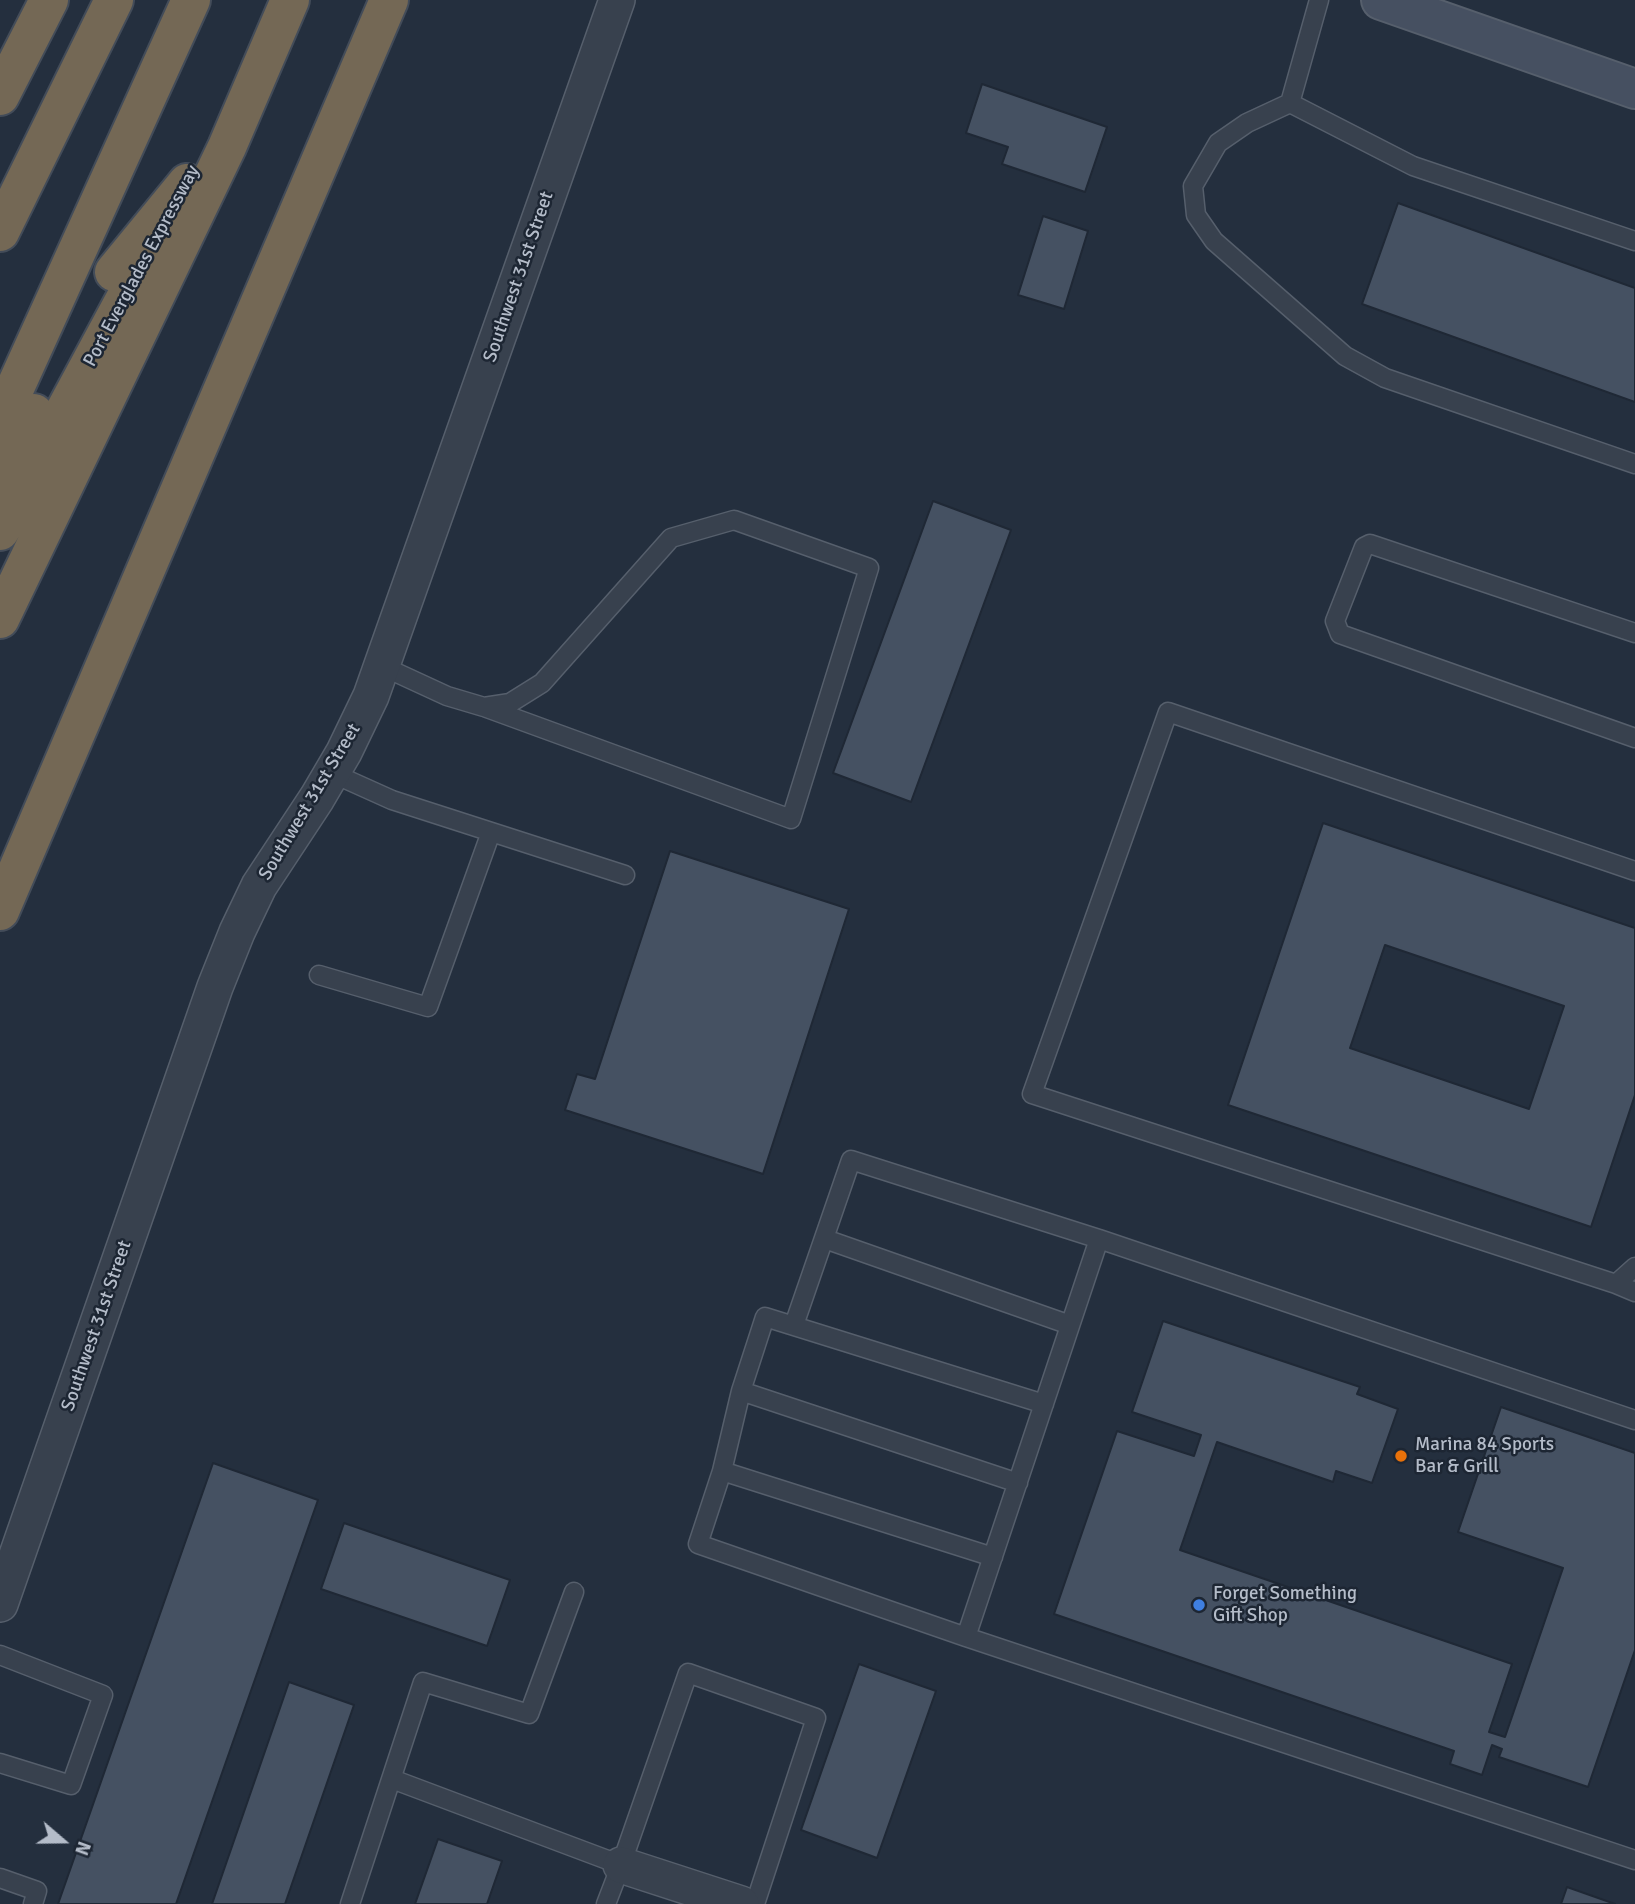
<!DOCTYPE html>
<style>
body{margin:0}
#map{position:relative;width:1635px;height:1904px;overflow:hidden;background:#242f3e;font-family:Signika,sans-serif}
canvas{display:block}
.north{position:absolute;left:28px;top:1806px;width:70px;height:70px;-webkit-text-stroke:5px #1d2633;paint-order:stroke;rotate:110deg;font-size:19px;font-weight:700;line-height:28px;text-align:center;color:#b4bcc9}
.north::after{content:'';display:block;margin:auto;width:24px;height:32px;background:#b4bcc9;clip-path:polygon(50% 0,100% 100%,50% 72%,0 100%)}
</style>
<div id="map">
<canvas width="1635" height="1904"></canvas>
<div class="north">N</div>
</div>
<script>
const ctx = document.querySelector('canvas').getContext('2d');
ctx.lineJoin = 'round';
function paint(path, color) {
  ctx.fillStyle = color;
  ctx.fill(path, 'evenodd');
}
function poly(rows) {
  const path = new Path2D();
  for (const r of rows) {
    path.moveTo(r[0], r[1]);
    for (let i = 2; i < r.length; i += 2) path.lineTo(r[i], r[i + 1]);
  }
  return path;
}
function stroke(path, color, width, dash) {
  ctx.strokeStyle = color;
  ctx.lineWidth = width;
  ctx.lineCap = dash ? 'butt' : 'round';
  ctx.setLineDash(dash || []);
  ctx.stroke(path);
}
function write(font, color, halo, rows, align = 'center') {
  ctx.font = font + ' Signika,sans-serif';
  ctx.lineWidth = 5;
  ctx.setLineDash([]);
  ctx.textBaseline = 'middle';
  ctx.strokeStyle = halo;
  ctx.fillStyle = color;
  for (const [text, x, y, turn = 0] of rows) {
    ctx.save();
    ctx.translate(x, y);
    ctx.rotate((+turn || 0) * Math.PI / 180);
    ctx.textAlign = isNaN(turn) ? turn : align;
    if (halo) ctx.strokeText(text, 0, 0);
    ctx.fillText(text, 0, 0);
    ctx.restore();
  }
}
const building = poly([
 [982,84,1107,127,1085,192,1002,164,1008,147,966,133,982,84],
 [1398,203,1635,288,1635,402,1362,304,1398,203],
 [1043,216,1088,231,1064,309,1018,295,1043,216],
 [933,501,1011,530,911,802,833,773,933,501],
 [1323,823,1635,928,1635,1095,1591,1227,1228,1105,1323,823],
 [1385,945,1564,1006,1529,1109,1350,1048,1385,945],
 [670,851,849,909,763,1174,565,1110,577,1074,595,1079,670,851],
 [1163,1321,1360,1387,1357,1394,1398,1409,1372,1483,1336,1471,1333,1482,1217,1442,1180,1550,1512,1664,1489,1732,1505,1737,1563,1568,1458,1532,1501,1407,1635,1453,1635,1650,1588,1787,1499,1757,1502,1749,1492,1745,1482,1775,1450,1764,1454,1751,1054,1614,1117,1431,1194,1456,1201,1435,1132,1412,1163,1321],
 [213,1463,318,1500,176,1904,58,1904,213,1463],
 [344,1523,510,1580,487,1646,321,1589,344,1523],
 [859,1664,936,1691,877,1858,801,1830,859,1664],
 [289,1682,354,1705,285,1904,212,1904,289,1682],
 [438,1839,502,1861,487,1904,415,1904,438,1839],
 [1567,1887,1615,1904,1561,1904,1567,1887]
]);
paint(building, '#455162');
stroke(building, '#1f2835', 2);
const lane = poly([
 [1319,0,1290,103,1413,166,1635,241],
 [1290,103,1247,123,1218,143,1193,186,1196,215,1214,241,1345,356,1385,378,1635,464],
 [1635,633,1370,544,1364,547,1335,621,1340,634,1635,738],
 [382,666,447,696,484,707,510,703,542,683,671,538,734,520,869,568,791,819,484,707],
 [332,773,392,800,625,875],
 [1635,871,1168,712,1032,1094,1616,1284,1635,1267],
 [319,975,428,1007,491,832],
 [825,1239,1070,1325],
 [1616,1284,1635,1292],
 [794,1325,851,1160,1099,1239],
 [1635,1420,1099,1239,966,1637,1635,1860],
 [722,1471,741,1391],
 [1018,1483,741,1391,765,1317,1044,1404],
 [966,1637,698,1544,722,1471,993,1557],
 [0,1655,103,1695,71,1785,0,1763],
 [392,1779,621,1865,606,1904],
 [621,1865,688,1673,816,1718,755,1904],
 [0,1878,37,1891,33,1904],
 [350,1904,423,1682,529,1714,574,1592]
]);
const street = poly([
 [0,1604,215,987,237,932,259,886,317,798,344,752,371,696,617,0],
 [621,1865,741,1904]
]);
const secondary = poly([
 [1381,0,1635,89]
]);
const highway = poly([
 [0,96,49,0],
 [0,232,114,0],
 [114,272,187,183],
 [0,431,15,388,191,0],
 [0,472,34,413],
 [0,531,147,258],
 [0,619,227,147,290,0],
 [0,911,389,0]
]);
stroke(lane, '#565f6c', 21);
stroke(street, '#565f6c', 38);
stroke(secondary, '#565f6c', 42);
stroke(highway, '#434c59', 42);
stroke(lane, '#38414e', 18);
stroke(street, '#38414e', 35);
stroke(secondary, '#465061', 38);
stroke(highway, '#746855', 38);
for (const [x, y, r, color] of [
 [1401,1456,7,"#e8710a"],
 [1199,1605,7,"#3f7fe0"]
]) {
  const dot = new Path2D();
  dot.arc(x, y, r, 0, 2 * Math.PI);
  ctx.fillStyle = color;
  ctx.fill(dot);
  stroke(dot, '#1d2633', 2.5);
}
write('19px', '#b4bcc9', '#1d2633', [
 ["Port Everglades Expressway",142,266,-62],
 ["Southwest 31st Street",519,277,-71],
 ["Southwest 31st Street",310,802,-59],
 ["Southwest 31st Street",97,1326,-71]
]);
write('19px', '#b4bcc9', '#1d2633', [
 ["Marina 84 Sports",1415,1445],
 ["Bar & Grill",1415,1467],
 ["Forget Something",1213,1594],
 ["Gift Shop",1213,1616]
], 'left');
</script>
